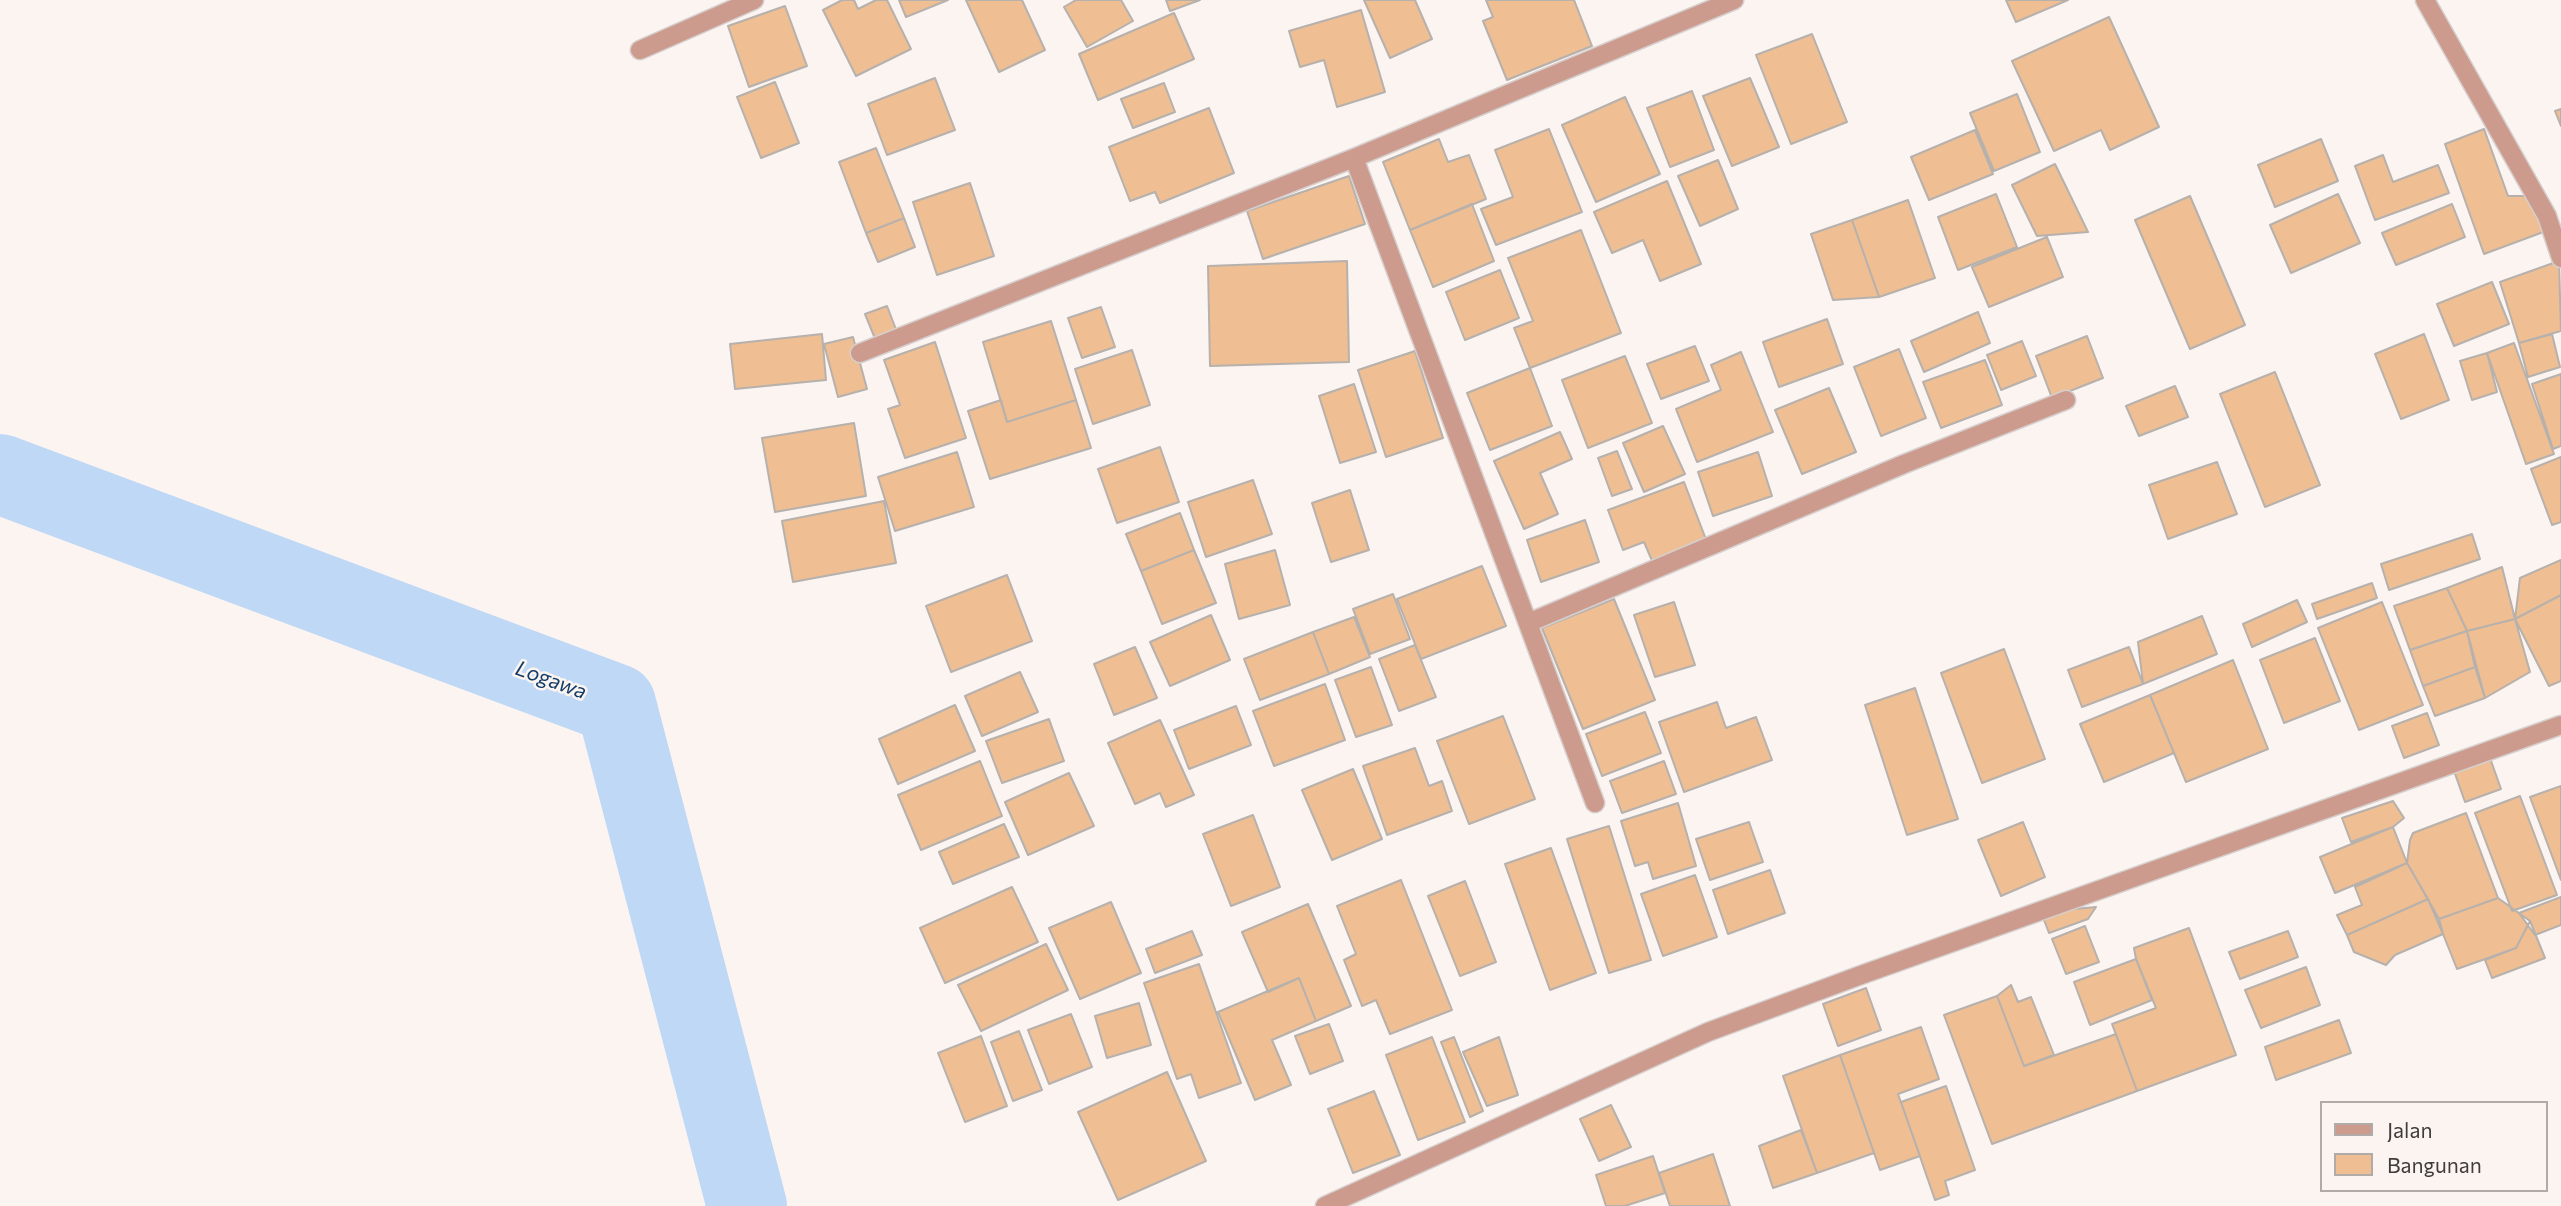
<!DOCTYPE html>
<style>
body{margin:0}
#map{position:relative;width:2561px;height:1206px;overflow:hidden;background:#fbf4f1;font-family:Commissioner,sans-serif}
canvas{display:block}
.legend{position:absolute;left:2320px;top:1101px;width:228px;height:91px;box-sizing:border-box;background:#fbf4f1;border:2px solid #b0aaa8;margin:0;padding:9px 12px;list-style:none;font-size:21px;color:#3f3c3b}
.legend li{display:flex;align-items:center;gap:14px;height:35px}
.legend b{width:35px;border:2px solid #b0aaa8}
</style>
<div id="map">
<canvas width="2561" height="1206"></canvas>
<ul class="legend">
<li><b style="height:9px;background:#cd9b8e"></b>Jalan</li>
<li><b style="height:19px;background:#efbe92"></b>Bangunan</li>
</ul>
</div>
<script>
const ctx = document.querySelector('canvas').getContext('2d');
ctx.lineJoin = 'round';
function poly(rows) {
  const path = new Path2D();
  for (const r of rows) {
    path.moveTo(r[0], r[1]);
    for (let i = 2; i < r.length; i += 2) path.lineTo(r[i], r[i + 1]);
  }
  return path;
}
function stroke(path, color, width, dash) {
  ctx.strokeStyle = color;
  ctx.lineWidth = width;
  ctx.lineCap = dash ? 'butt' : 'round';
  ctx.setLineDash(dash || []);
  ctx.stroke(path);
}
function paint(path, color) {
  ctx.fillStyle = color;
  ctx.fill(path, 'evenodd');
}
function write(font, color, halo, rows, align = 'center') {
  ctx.font = font + ' Commissioner,sans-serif';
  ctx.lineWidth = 5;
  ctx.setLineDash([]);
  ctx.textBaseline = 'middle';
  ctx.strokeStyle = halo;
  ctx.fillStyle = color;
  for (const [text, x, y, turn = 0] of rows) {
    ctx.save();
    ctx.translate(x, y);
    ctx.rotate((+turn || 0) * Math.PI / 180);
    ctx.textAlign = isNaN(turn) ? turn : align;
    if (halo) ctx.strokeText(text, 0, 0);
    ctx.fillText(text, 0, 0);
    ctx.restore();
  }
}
stroke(poly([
 [0,474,616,704,747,1206]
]), '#bfd8f5', 80);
const building = poly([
 [842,0,854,0,858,9,876,0,887,0,911,49,856,76,823,10,842,0],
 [899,0,948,0,906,17,899,0],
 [966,0,1022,0,1045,50,999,72,966,0],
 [1076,0,1121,0,1133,21,1087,47,1064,7,1076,0],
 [1166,0,1200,0,1170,11,1166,0],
 [1364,0,1415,0,1432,39,1390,58,1364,0],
 [1486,0,1574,0,1592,46,1507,80,1483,21,1493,17,1486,0],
 [2006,0,2068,0,2016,22,2006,0],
 [785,6,807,66,749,87,728,26,785,6],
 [1361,10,1385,92,1337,107,1324,60,1300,67,1289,31,1361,10],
 [1174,13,1194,59,1098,100,1079,54,1174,13],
 [2109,17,2159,127,2110,150,2101,130,2054,151,2012,61,2109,17],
 [1812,34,1847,122,1791,144,1756,55,1812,34],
 [935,78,955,130,887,155,868,104,935,78],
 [1750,78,1779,147,1732,166,1703,96,1750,78],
 [775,82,799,143,761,158,737,97,775,82],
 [1164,83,1175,112,1133,128,1121,99,1164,83],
 [1692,91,1714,150,1670,167,1647,108,1692,91],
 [2017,94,2040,152,1994,171,1970,113,2017,94],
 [1625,97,1660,174,1596,202,1562,125,1625,97],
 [1209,108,1234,173,1160,203,1155,192,1130,201,1109,147,1209,108],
 [2561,109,2561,126,2555,111,2561,109],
 [1549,129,1582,212,1496,245,1481,209,1513,197,1495,150,1549,129],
 [2484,129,2508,196,2533,196,2546,231,2484,254,2445,144,2484,129],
 [1975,130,1993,174,1929,200,1911,157,1975,130],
 [1439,139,1448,162,1469,155,1486,199,1410,230,1383,162,1439,139],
 [2321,139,2338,181,2275,207,2258,165,2321,139],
 [876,148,904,218,866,233,839,162,876,148],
 [2383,155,2393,182,2438,165,2449,193,2375,220,2355,166,2383,155],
 [1718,160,1738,209,1700,226,1678,176,1718,160],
 [2055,164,2088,232,2037,236,2012,185,2055,164],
 [1349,176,1365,224,1263,259,1247,211,1349,176],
 [1667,181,1701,264,1660,281,1643,240,1612,253,1594,212,1667,181],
 [970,183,994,256,937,275,913,202,970,183],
 [1996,194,2017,247,1958,270,1938,217,1996,194],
 [2338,194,2360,243,2291,273,2270,225,2338,194],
 [2190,196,2245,325,2190,349,2135,220,2190,196],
 [1908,200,1935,278,1879,297,1852,220,1908,200],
 [1472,204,1494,261,1433,287,1410,230,1472,204],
 [2452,204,2465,237,2396,265,2382,233,2452,204],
 [904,218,915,247,878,262,866,233,904,218],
 [1852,220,1879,297,1833,300,1811,234,1852,220],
 [1581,230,1621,333,1530,368,1514,328,1533,321,1508,258,1581,230],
 [2047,237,2063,277,1989,307,1972,267,2047,237],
 [1347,261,1349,362,1210,366,1208,266,1347,261],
 [2559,261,2561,331,2519,343,2500,282,2559,261],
 [1500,270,1519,318,1465,340,1446,292,1500,270],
 [2492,282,2509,324,2454,346,2437,304,2492,282],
 [887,306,897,332,876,341,865,314,887,306],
 [1101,307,1115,347,1082,358,1068,318,1101,307],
 [1978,312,1990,343,1924,372,1911,341,1978,312],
 [1827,319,1843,364,1779,387,1763,342,1827,319],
 [1051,321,1076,400,1007,422,983,342,1051,321],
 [822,334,826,380,735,389,730,344,822,334],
 [2424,334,2449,400,2401,419,2375,354,2424,334],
 [2552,334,2560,367,2528,377,2519,343,2552,334],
 [2087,336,2103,378,2052,398,2036,356,2087,336],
 [853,337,867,389,838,397,824,344,853,337],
 [2022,341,2036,376,2001,390,1987,355,2022,341],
 [935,342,966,438,905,458,888,409,900,405,884,360,935,342],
 [2514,343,2554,454,2526,464,2487,353,2514,343],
 [1695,346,1709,381,1661,399,1647,364,1695,346],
 [1899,349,1926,418,1881,436,1854,367,1899,349],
 [1132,350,1150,405,1093,424,1075,369,1132,350],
 [1415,351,1443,438,1386,457,1358,370,1415,351],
 [1741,352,1773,432,1697,462,1676,409,1721,390,1711,365,1741,352],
 [2487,353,2497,392,2472,400,2460,361,2487,353],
 [1625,356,1652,423,1588,448,1562,380,1625,356],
 [1985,360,2002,405,1941,428,1923,382,1985,360],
 [1530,368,1552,426,1490,450,1467,393,1530,368],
 [2275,372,2320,485,2265,507,2220,394,2275,372],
 [2561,374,2561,446,2553,449,2532,384,2561,374],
 [1354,384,1376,452,1340,463,1319,396,1354,384],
 [2175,386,2188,417,2139,436,2126,406,2175,386],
 [1829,388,1856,452,1802,474,1775,410,1829,388],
 [1001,400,1007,422,1076,400,1091,448,990,479,968,411,1001,400],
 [854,423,866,496,775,512,762,438,854,423],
 [1663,426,1685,474,1644,492,1623,443,1663,426],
 [1560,432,1572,459,1540,473,1558,514,1524,529,1494,461,1560,432],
 [1160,447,1179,502,1117,523,1098,469,1160,447],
 [1617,451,1632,489,1612,496,1598,458,1617,451],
 [957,452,974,507,895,531,878,477,957,452],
 [1758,452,1772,496,1713,516,1698,472,1758,452],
 [2561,457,2561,522,2552,525,2531,469,2561,457],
 [2217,462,2237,514,2168,539,2149,485,2217,462],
 [1253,480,1272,534,1206,557,1188,502,1253,480],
 [1684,482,1707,542,1653,563,1644,542,1623,550,1608,510,1684,482],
 [1350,490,1369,550,1331,562,1312,503,1350,490],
 [884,501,896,563,793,582,782,521,884,501],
 [1180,513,1194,550,1141,571,1126,534,1180,513],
 [1585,520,1599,562,1541,582,1527,540,1585,520],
 [2472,534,2480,559,2389,590,2381,564,2472,534],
 [1194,550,1216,603,1162,624,1141,571,1194,550],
 [1275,550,1290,605,1239,619,1225,564,1275,550],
 [2561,560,2561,595,2515,619,2520,578,2561,560],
 [1482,566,1506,626,1421,659,1397,599,1482,566],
 [2502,567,2515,619,2467,631,2447,588,2502,567],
 [1007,575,1032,641,951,672,926,606,1007,575],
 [2372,583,2377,598,2317,619,2312,604,2372,583],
 [2447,588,2467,631,2410,650,2394,606,2447,588],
 [1393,594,1410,639,1370,654,1353,609,1393,594],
 [2561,595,2561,681,2549,686,2515,619,2561,595],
 [1614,599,1655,700,1583,729,1542,628,1614,599],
 [2297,600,2307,622,2252,647,2243,624,2297,600],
 [1674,602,1695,665,1655,677,1634,615,1674,602],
 [2382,602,2423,705,2359,730,2318,628,2382,602],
 [1211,615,1230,660,1170,686,1150,642,1211,615],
 [2202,616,2217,654,2143,684,2138,642,2202,616],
 [1354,617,1370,657,1329,674,1313,632,1354,617],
 [2515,619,2530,672,2485,698,2467,631,2515,619],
 [2467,631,2475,667,2423,686,2410,650,2467,631],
 [1313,632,1329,674,1260,700,1244,659,1313,632],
 [2315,638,2340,701,2284,723,2260,660,2315,638],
 [1415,645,1436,697,1399,711,1379,659,1415,645],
 [1135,647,1157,698,1114,715,1094,664,1135,647],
 [2129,647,2143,684,2082,707,2068,670,2129,647],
 [2004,649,2045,759,1982,783,1941,673,2004,649],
 [2233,660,2268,749,2186,782,2150,695,2233,660],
 [1371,667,1392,725,1356,737,1335,680,1371,667],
 [2475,667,2485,698,2435,716,2423,686,2475,667],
 [1020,672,1038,712,982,736,965,696,1020,672],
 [1325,684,1345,740,1274,766,1253,711,1325,684],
 [1915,688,1958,819,1907,835,1865,705,1915,688],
 [2150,695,2174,753,2104,782,2080,724,2150,695],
 [1717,702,1726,728,1756,717,1772,760,1684,792,1659,722,1717,702],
 [955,705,975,751,898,784,879,739,955,705],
 [1236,706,1251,745,1189,769,1174,730,1236,706],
 [1645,712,1661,753,1602,776,1586,734,1645,712],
 [2427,713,2439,745,2404,758,2392,726,2427,713],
 [1503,716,1535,799,1469,824,1437,741,1503,716],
 [1049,719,1064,761,1002,783,986,741,1049,719],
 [1160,720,1194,795,1166,807,1160,793,1135,804,1108,743,1160,720],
 [1415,748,1429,786,1442,781,1452,811,1387,835,1363,766,1415,748],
 [2490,758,2501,789,2465,802,2454,771,2490,758],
 [980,761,1002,816,921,850,898,795,980,761],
 [1664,761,1676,794,1622,813,1610,781,1664,761],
 [1353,769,1382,839,1332,860,1302,790,1353,769],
 [1069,773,1094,826,1028,855,1005,802,1069,773],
 [2561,786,2561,880,2530,797,2561,786],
 [2520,796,2557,895,2512,911,2475,813,2520,796],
 [2393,801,2404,818,2393,827,2351,842,2342,818,2393,801],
 [1678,803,1696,866,1653,879,1648,862,1635,866,1621,821,1678,803],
 [2466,813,2498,898,2439,919,2407,863,2410,840,2413,833,2466,813],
 [1253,815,1280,887,1231,906,1203,834,1253,815],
 [1749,822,1763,862,1710,880,1696,839,1749,822],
 [2023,822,2045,877,2001,896,1978,840,2023,822],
 [1004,824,1019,857,953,884,939,852,1004,824],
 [1609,826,1651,960,1609,973,1567,839,1609,826],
 [2393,827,2407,863,2335,893,2320,857,2393,827],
 [1551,848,1596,973,1550,990,1505,864,1551,848],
 [2407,863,2428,899,2347,935,2337,915,2362,905,2355,887,2407,863],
 [1770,870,1785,913,1728,934,1713,890,1770,870],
 [1695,875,1717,937,1663,956,1641,894,1695,875],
 [1401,880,1452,1010,1390,1034,1376,1000,1362,1006,1344,960,1356,954,1337,906,1401,880],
 [1465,881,1496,962,1460,976,1428,896,1465,881],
 [1012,887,1038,942,945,983,920,928,1012,887],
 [2561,897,2561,925,2535,935,2519,913,2561,897],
 [2498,898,2530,921,2516,948,2457,969,2443,934,2439,919,2498,898],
 [2428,899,2443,934,2395,955,2386,965,2354,952,2347,935,2428,899],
 [1111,902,1141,973,1080,999,1049,928,1111,902],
 [1308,904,1351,1006,1316,1021,1299,978,1268,992,1242,932,1308,904],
 [2096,907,2088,919,2049,933,2041,912,2096,907],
 [2530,921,2545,958,2492,978,2485,960,2516,948,2530,921],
 [2085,926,2099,962,2066,974,2052,939,2085,926],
 [2189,928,2236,1055,2137,1091,2112,1024,2156,1008,2136,959,2134,948,2189,928],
 [1192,931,1202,955,1155,973,1146,949,1192,931],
 [2288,931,2298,957,2240,979,2229,952,2288,931],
 [1046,944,1068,990,981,1031,958,985,1046,944],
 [2136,959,2152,1000,2090,1025,2074,982,2136,959],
 [1199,964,1241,1083,1199,1098,1191,1074,1177,1079,1144,983,1199,964],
 [2306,967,2320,1005,2261,1028,2245,990,2306,967],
 [1299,978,1316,1021,1272,1040,1291,1085,1255,1100,1218,1012,1299,978],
 [2011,985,2018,1002,2031,997,2054,1055,2024,1066,1997,996,2011,985],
 [1866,988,1881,1030,1838,1046,1823,1004,1866,988],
 [1997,996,2024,1066,2116,1034,2137,1091,1992,1144,1944,1015,1997,996],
 [1139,1003,1151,1045,1107,1058,1095,1016,1139,1003],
 [1071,1014,1092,1067,1049,1084,1028,1030,1071,1014],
 [2339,1020,2351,1053,2276,1080,2265,1047,2339,1020],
 [1329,1024,1343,1061,1310,1074,1295,1036,1329,1024],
 [1921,1027,1939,1079,1898,1094,1920,1156,1880,1170,1840,1055,1921,1027],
 [1019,1031,1042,1090,1013,1101,991,1042,1019,1031],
 [981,1036,1007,1106,965,1122,938,1053,981,1036],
 [1432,1037,1465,1122,1418,1140,1386,1055,1432,1037],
 [1454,1037,1483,1111,1470,1117,1441,1042,1454,1037],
 [1499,1037,1518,1095,1487,1106,1463,1052,1499,1037],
 [1840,1055,1874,1153,1817,1173,1783,1076,1840,1055],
 [1167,1072,1206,1161,1118,1200,1078,1112,1167,1072],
 [1946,1086,1975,1170,1945,1181,1949,1195,1935,1200,1901,1102,1946,1086],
 [1374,1091,1400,1155,1353,1173,1328,1109,1374,1091],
 [1611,1105,1631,1147,1599,1161,1580,1119,1611,1105],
 [1801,1130,1817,1173,1773,1188,1759,1146,1801,1130],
 [1713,1154,1730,1206,1670,1206,1659,1173,1713,1154],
 [1653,1156,1665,1193,1625,1206,1606,1206,1596,1175,1653,1156]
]);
paint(building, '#efbe92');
stroke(building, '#b6b1ad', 2);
const minor = poly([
 [2425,0,2547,216,2561,258],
 [640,50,754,0],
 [1354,158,1595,803],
 [860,353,1354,158,1734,0],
 [1528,623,1904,464,2066,400],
 [1325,1206,1708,1032,1861,975,2561,725]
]);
stroke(minor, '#d5cfcd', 21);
stroke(minor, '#cd9b8e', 18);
write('italic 21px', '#123d68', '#fbf4f1', [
 ["Logawa",551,680,20]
]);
</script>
